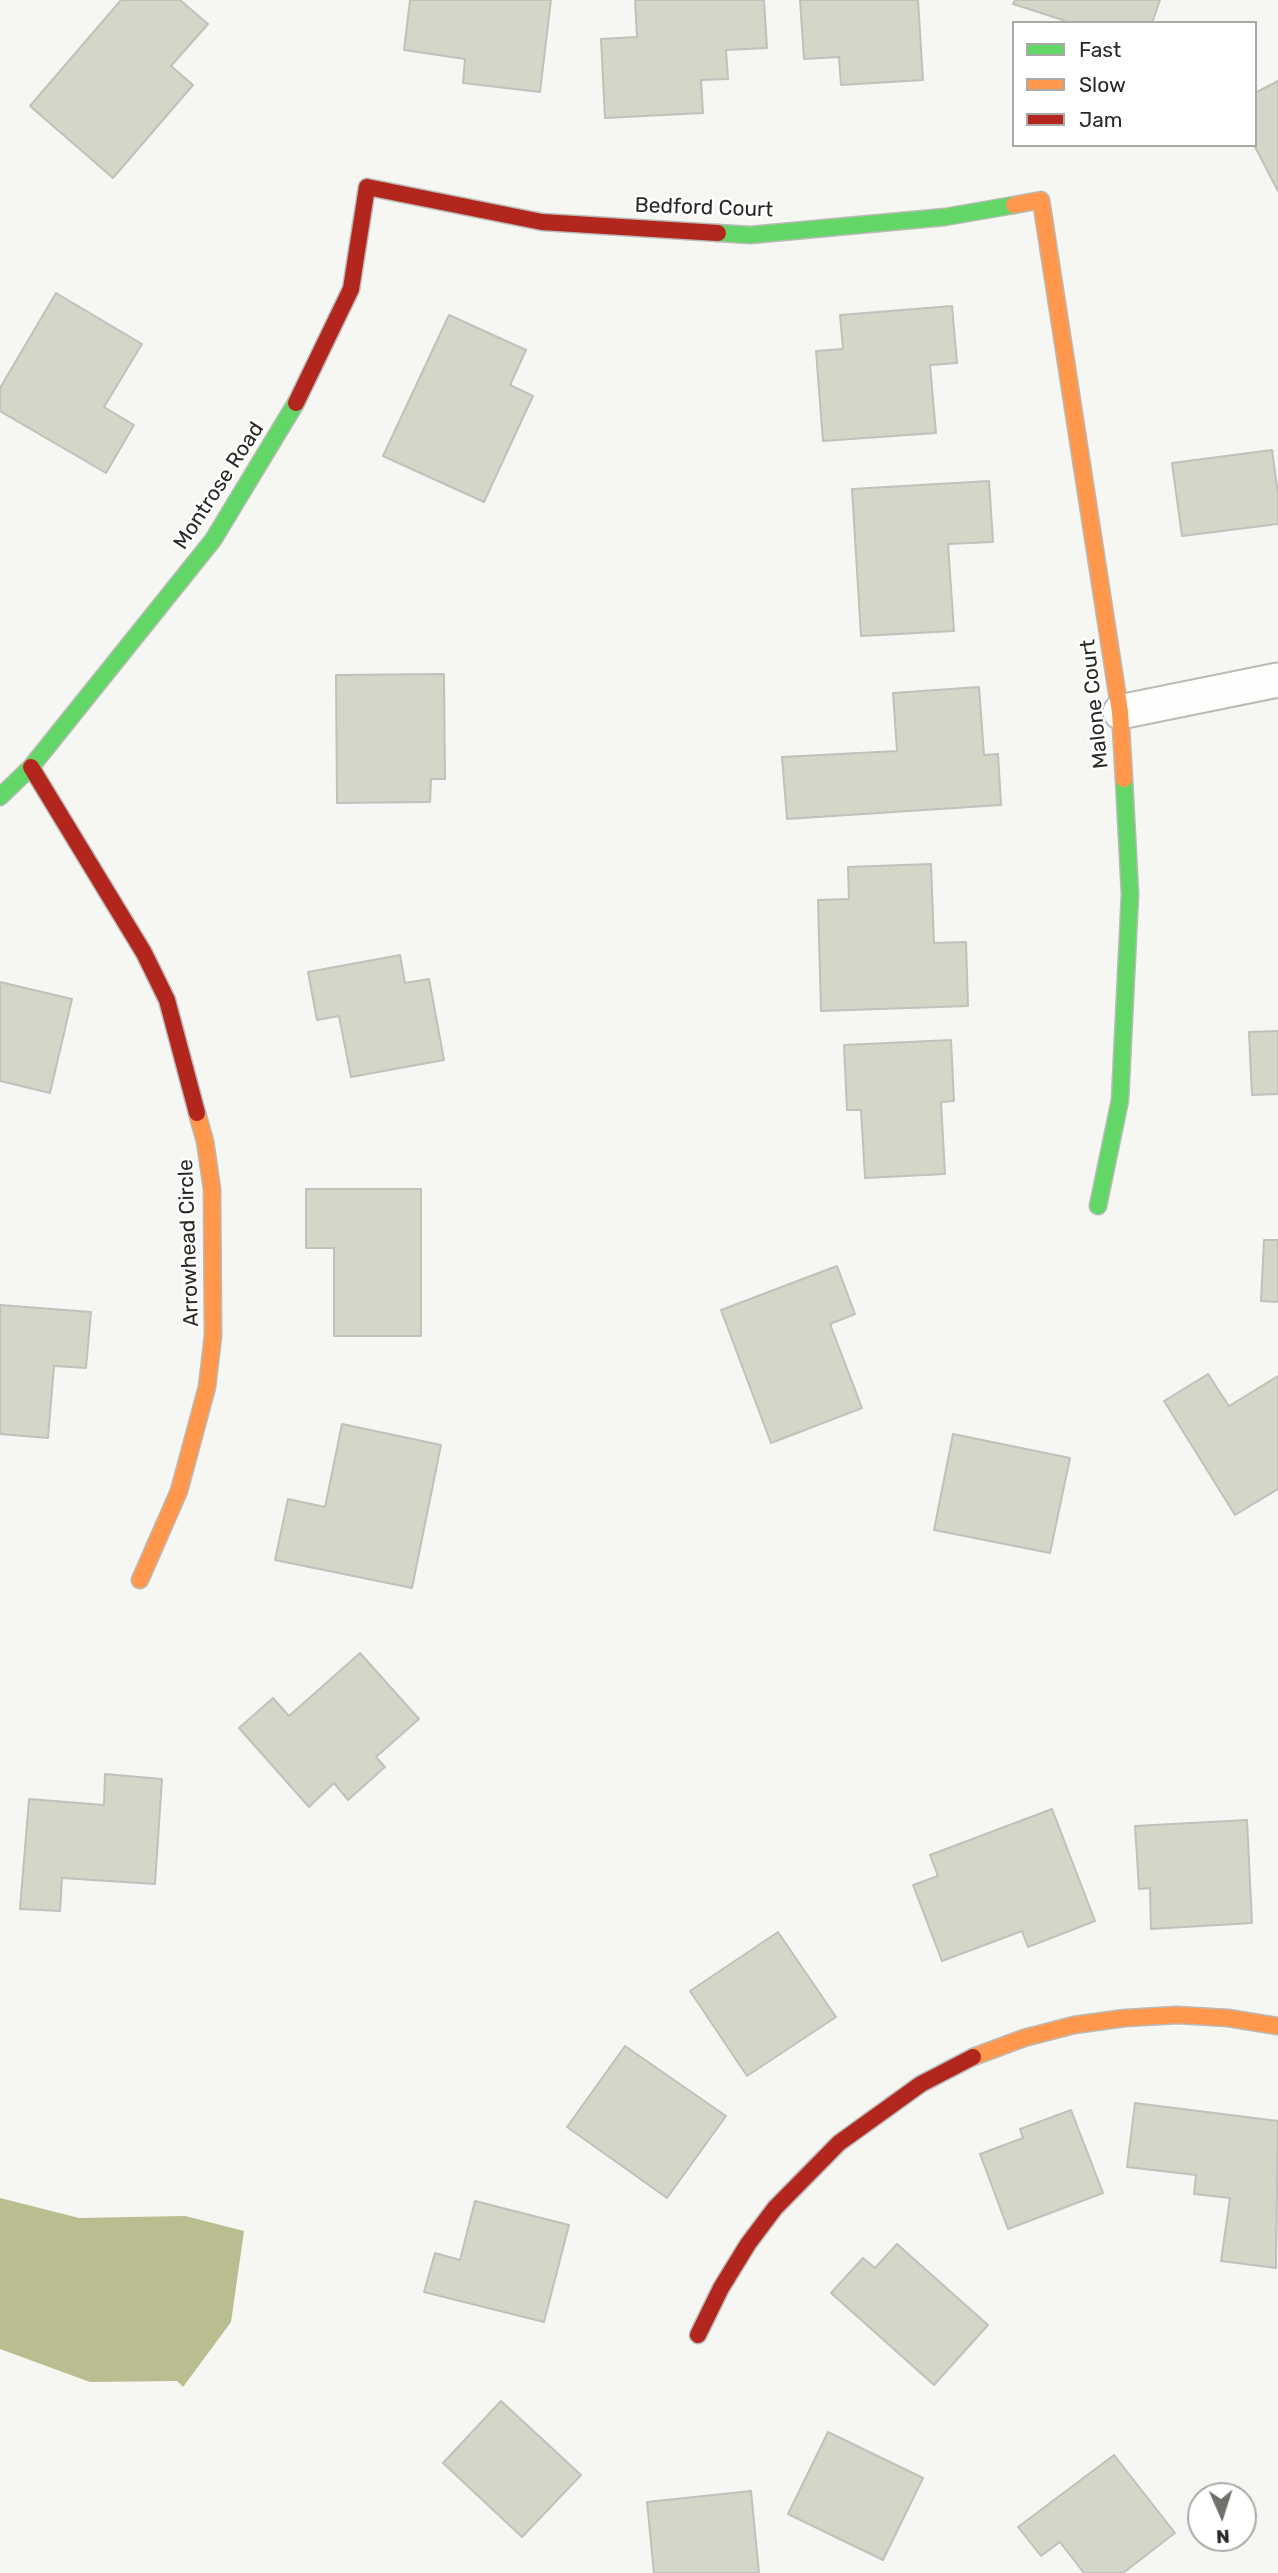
<!DOCTYPE html>
<style>
body{margin:0}
#map{position:relative;width:1278px;height:2573px;overflow:hidden;background:#f6f6f2;font-family:Rubik,sans-serif}
canvas{display:block}
.legend{position:absolute;left:1012px;top:21px;width:245px;height:126px;box-sizing:border-box;background:#fff;border:2px solid #a9a9a8;margin:0;padding:9px 12px;list-style:none;font-size:21px;color:#292926}
.legend li{display:flex;align-items:center;gap:14px;height:35px}
.legend b{width:35px;border:2px solid #a9a9a8}
.north{position:absolute;left:1187px;top:2482px;width:70px;height:70px;box-sizing:border-box;background:#fff;border:2px solid #a9a9a8;border-radius:50%;rotate:177deg;font-size:19px;font-weight:700;line-height:28px;text-align:center;color:#292926}
.north::after{content:'';display:block;margin:auto;width:24px;height:32px;background:#71716d;clip-path:polygon(50% 0,100% 100%,50% 72%,0 100%)}
</style>
<div id="map">
<canvas width="1278" height="2573"></canvas>
<ul class="legend">
<li><b style="height:9px;background:#63d668"></b>Fast</li>
<li><b style="height:9px;background:#ff974d"></b>Slow</li>
<li><b style="height:9px;background:#b3261e"></b>Jam</li>
</ul>
<div class="north">N</div>
</div>
<script>
const ctx = document.querySelector('canvas').getContext('2d');
ctx.lineJoin = 'round';
function paint(path, color) {
  ctx.fillStyle = color;
  ctx.fill(path, 'evenodd');
}
function poly(rows) {
  const path = new Path2D();
  for (const r of rows) {
    path.moveTo(r[0], r[1]);
    for (let i = 2; i < r.length; i += 2) path.lineTo(r[i], r[i + 1]);
  }
  return path;
}
function stroke(path, color, width, dash) {
  ctx.strokeStyle = color;
  ctx.lineWidth = width;
  ctx.lineCap = dash ? 'butt' : 'round';
  ctx.setLineDash(dash || []);
  ctx.stroke(path);
}
function write(font, color, halo, rows, align = 'center') {
  ctx.font = font + ' Rubik,sans-serif';
  ctx.lineWidth = 5;
  ctx.setLineDash([]);
  ctx.textBaseline = 'middle';
  ctx.strokeStyle = halo;
  ctx.fillStyle = color;
  for (const [text, x, y, turn = 0] of rows) {
    ctx.save();
    ctx.translate(x, y);
    ctx.rotate((+turn || 0) * Math.PI / 180);
    ctx.textAlign = isNaN(turn) ? turn : align;
    if (halo) ctx.strokeText(text, 0, 0);
    ctx.fillText(text, 0, 0);
    ctx.restore();
  }
}
paint(poly([
 [0,2198,79,2218,185,2216,244,2231,231,2322,183,2387,177,2381,90,2382,0,2349]
]), '#b9bd8f');
const building = poly([
 [121,0,180,0,208,24,171,66,193,85,113,178,30,106,121,0],
 [410,0,551,0,540,92,463,83,465,59,404,50,410,0],
 [635,0,764,0,767,48,726,50,728,79,701,80,703,113,605,118,601,39,637,37,635,0],
 [800,0,918,0,923,80,841,85,839,57,804,59,800,0],
 [1015,0,1160,0,1152,23,1072,23,1013,4,1015,0],
 [1278,81,1278,191,1254,145,1255,93,1278,81],
 [56,293,142,344,104,407,134,425,106,473,0,411,0,388,56,293],
 [952,306,957,363,930,365,936,433,823,441,816,351,843,349,840,315,952,306],
 [449,315,526,350,510,385,533,396,484,502,383,456,449,315],
 [1272,450,1278,494,1278,524,1182,536,1172,463,1272,450],
 [989,481,993,542,948,544,954,631,861,636,852,489,989,481],
 [444,674,445,779,431,779,430,802,337,803,336,675,444,674],
 [979,687,984,755,998,754,1001,805,787,819,782,757,897,751,893,693,979,687],
 [931,864,934,943,966,942,968,1006,821,1011,818,900,849,899,848,867,931,864],
 [400,955,405,983,429,979,444,1060,351,1077,339,1016,317,1020,308,972,400,955],
 [0,982,72,999,50,1093,0,1081,0,982],
 [1278,1031,1278,1094,1252,1095,1249,1032,1278,1031],
 [951,1040,954,1101,941,1102,945,1174,865,1178,861,1110,847,1110,844,1045,951,1040],
 [306,1189,421,1189,421,1336,334,1336,334,1248,306,1248,306,1189],
 [1264,1240,1278,1240,1278,1302,1261,1301,1264,1240],
 [837,1266,855,1314,830,1324,862,1408,771,1443,721,1310,837,1266],
 [0,1305,91,1312,86,1368,54,1366,48,1438,0,1434,0,1305],
 [1208,1374,1229,1406,1278,1376,1278,1489,1235,1515,1164,1401,1208,1374],
 [342,1424,441,1445,412,1588,275,1560,288,1499,325,1507,342,1424],
 [953,1434,1070,1458,1050,1553,934,1530,953,1434],
 [360,1653,419,1719,376,1757,385,1767,348,1800,334,1783,309,1807,239,1728,273,1698,289,1716,360,1653],
 [105,1774,162,1779,155,1884,62,1878,60,1911,20,1909,29,1799,104,1805,105,1774],
 [1052,1809,1095,1921,1028,1947,1022,1931,942,1961,913,1885,938,1876,930,1855,1052,1809],
 [1247,1820,1252,1923,1151,1929,1150,1888,1139,1889,1135,1826,1247,1820],
 [778,1932,836,2017,747,2076,690,1991,778,1932],
 [625,2046,726,2116,667,2198,567,2127,625,2046],
 [1135,2103,1278,2121,1276,2268,1221,2261,1230,2198,1194,2194,1196,2175,1127,2167,1135,2103],
 [1071,2110,1103,2193,1008,2229,980,2154,1023,2138,1020,2129,1071,2110],
 [475,2201,569,2225,544,2322,424,2292,435,2253,460,2260,475,2201],
 [897,2244,988,2325,934,2385,831,2293,863,2258,875,2268,897,2244],
 [501,2401,581,2475,522,2537,443,2463,501,2401],
 [828,2432,923,2478,883,2560,788,2514,828,2432],
 [1114,2455,1175,2533,1123,2573,1084,2573,1060,2542,1041,2556,1018,2527,1114,2455],
 [751,2491,759,2573,654,2573,647,2502,751,2491]
]);
paint(building, '#d4d6c7');
stroke(building, '#c0c0bd', 2);
const street = poly([
 [1120,712,1278,680]
]);
const fast = poly([
 [718,233,750,235,945,217,1014,205],
 [0,797,31,767,213,540,296,403],
 [1098,1206,1120,1100,1130,894,1124,779]
]);
const slow = poly([
 [1014,205,1041,200,1120,712,1124,779],
 [140,1580,179,1491,207,1387,213,1336,212,1189,205,1141,197,1113],
 [973,2057,1024,2038,1074,2025,1125,2018,1177,2015,1228,2018,1278,2026]
]);
const jam = poly([
 [296,403,351,289,367,187,542,222,718,233],
 [31,767,144,953,167,1000,197,1113],
 [698,2335,721,2288,748,2244,775,2208,839,2143,921,2084,973,2057]
]);
stroke(street, '#babbb7', 37);
stroke(fast, '#babbb7', 19);
stroke(slow, '#babbb7', 19);
stroke(jam, '#babbb7', 19);
stroke(street, '#fefefd', 33);
stroke(fast, '#63d668', 16);
stroke(slow, '#ff974d', 16);
stroke(jam, '#b3261e', 16);
write('21px', '#292926', '#fff', [
 ["Bedford Court",704,208,2],
 ["Montrose Road",219,486,-57],
 ["Malone Court",1095,704,-96],
 ["Arrowhead Circle",189,1243,-92]
]);
</script>
